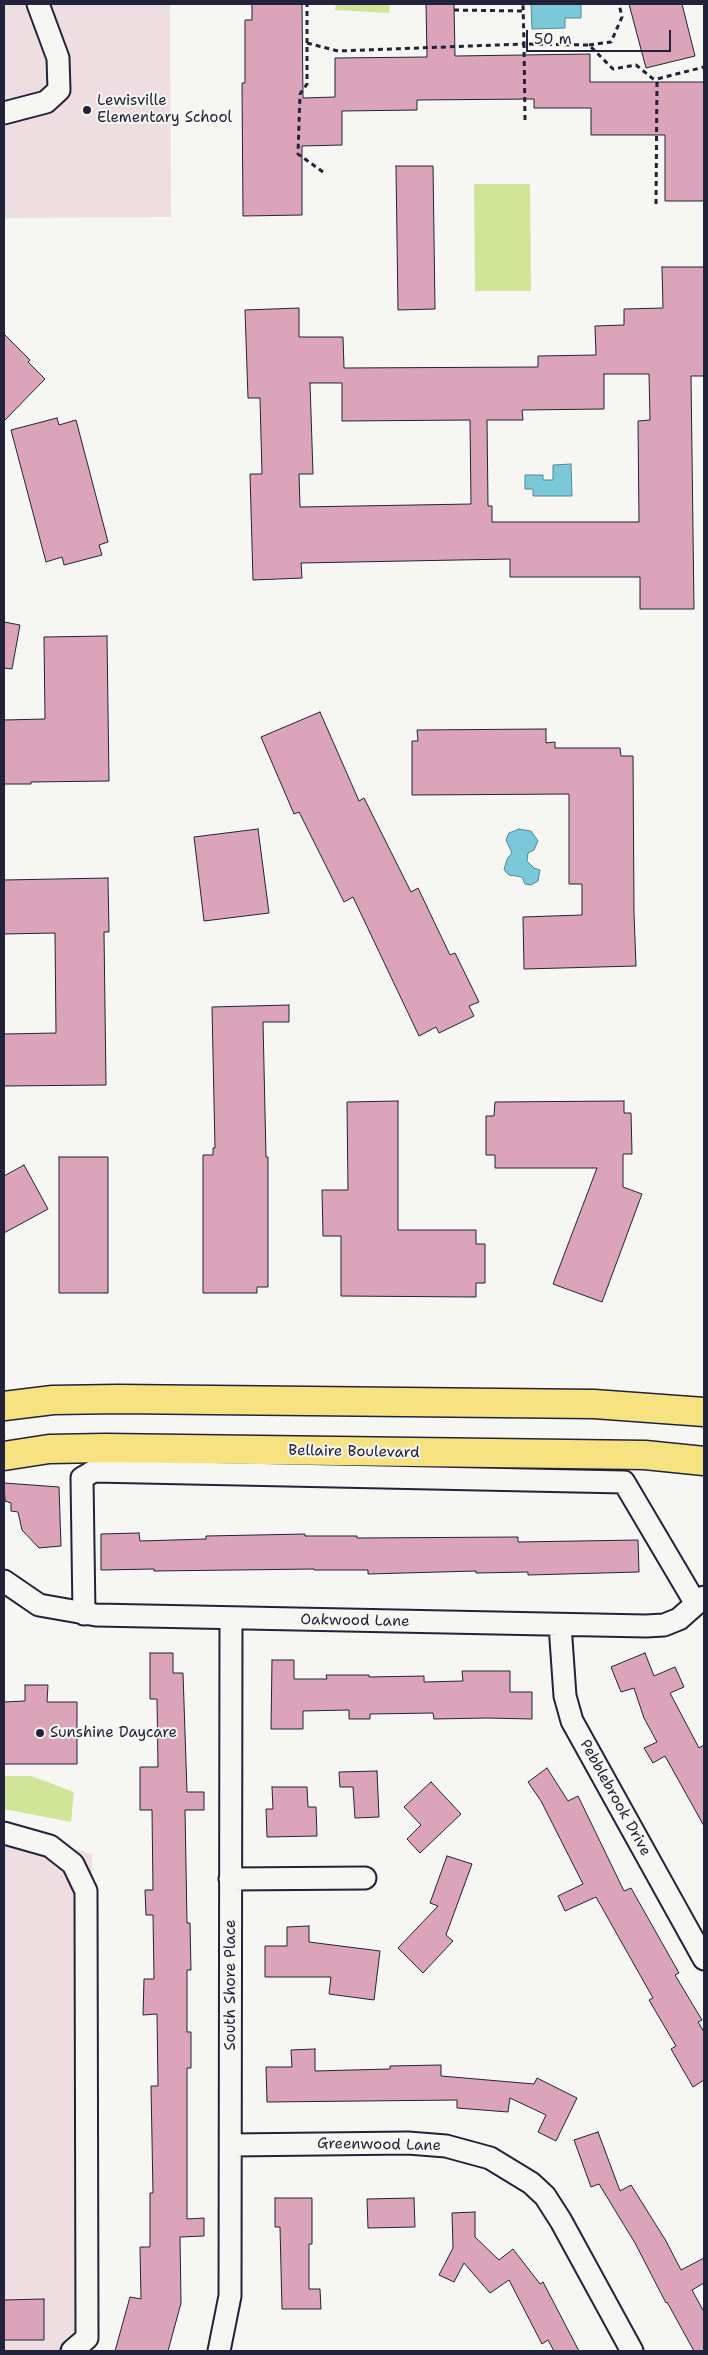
<!DOCTYPE html>
<style>
body{margin:0}
#map{position:relative;width:708px;height:2355px;overflow:hidden;background:#f6f6f2;font-family:"Shantell Sans",sans-serif}
canvas{display:block}
.frame{position:absolute;inset:0;border:5px solid #22223b;pointer-events:none}
.scale{position:absolute;left:526px;top:30px;width:145px;height:22px;box-sizing:border-box;border:2px solid #22223b;border-top:0;padding-left:6px;font-size:15px;line-height:18px;white-space:nowrap;color:#22223b;-webkit-text-stroke:4px #f6f6f2;paint-order:stroke}
</style>
<div id="map">
<canvas width="708" height="2355"></canvas>
<div class="frame"></div>
<div class="scale">50 m</div>
</div>
<script>
const ctx = document.querySelector('canvas').getContext('2d');
ctx.lineJoin = 'round';
function paint(path, color) {
  ctx.fillStyle = color;
  ctx.fill(path, 'evenodd');
}
function poly(rows) {
  const path = new Path2D();
  for (const r of rows) {
    path.moveTo(r[0], r[1]);
    for (let i = 2; i < r.length; i += 2) path.lineTo(r[i], r[i + 1]);
  }
  return path;
}
function stroke(path, color, width, dash) {
  ctx.strokeStyle = color;
  ctx.lineWidth = width;
  ctx.lineCap = dash ? 'butt' : 'round';
  ctx.setLineDash(dash || []);
  ctx.stroke(path);
}
function write(font, color, halo, rows, align = 'center') {
  ctx.font = font + ' "Shantell Sans",sans-serif';
  ctx.lineWidth = 4;
  ctx.setLineDash([]);
  ctx.textBaseline = 'middle';
  ctx.strokeStyle = halo;
  ctx.fillStyle = color;
  for (const [text, x, y, turn = 0] of rows) {
    ctx.save();
    ctx.translate(x, y);
    ctx.rotate((+turn || 0) * Math.PI / 180);
    ctx.textAlign = isNaN(turn) ? turn : align;
    if (halo) ctx.strokeText(text, 0, 0);
    ctx.fillText(text, 0, 0);
    ctx.restore();
  }
}
paint(poly([
 [4,4,170,4,171,217,4,218],
 [4,1828,92,1854,97,2336,80,2351,4,2351]
]), '#eedde1');
paint(poly([
 [336,4,390,4,389,13,335,10],
 [474,184,530,184,531,291,475,291],
 [4,1776,31,1776,74,1792,71,1822,4,1809]
]), '#d1e599');
const water = poly([
 [531,4,581,4,581,18,565,18,565,28,532,29,531,4],
 [571,464,572,496,533,496,533,489,525,489,525,475,543,475,543,480,553,480,553,465,571,464],
 [519,829,531,831,538,841,534,850,528,853,527,861,534,868,540,870,538,881,531,885,525,884,522,877,509,875,504,870,507,859,512,853,506,840,509,833,519,829]
]);
paint(water, '#7ac8d8');
stroke(water, '#578699', 1);
const building = poly([
 [252,4,302,4,303,98,335,97,335,58,427,57,426,4,454,4,455,56,590,54,590,82,704,82,704,201,665,201,665,135,591,135,591,108,534,108,534,99,417,100,417,110,342,111,342,145,302,146,302,215,243,216,242,83,245,83,245,20,252,20,252,4],
 [629,4,682,4,695,56,646,68,629,4],
 [396,166,433,166,435,309,398,310,396,166],
 [662,267,704,267,704,376,691,376,694,609,640,609,640,577,510,577,510,559,301,563,302,578,253,580,250,474,262,474,260,398,248,398,245,310,299,308,299,337,343,337,344,368,538,367,538,356,596,355,595,326,624,325,624,309,663,308,662,267],
 [604,374,649,374,650,420,638,421,639,522,492,522,492,506,488,506,487,420,523,420,522,410,604,409,604,374],
 [310,383,342,383,342,421,470,420,471,504,300,507,299,474,313,474,310,383],
 [4,334,30,360,28,362,45,379,4,421,4,334],
 [57,418,59,425,76,420,108,542,99,545,102,555,64,565,62,557,46,562,11,430,57,418],
 [4,622,20,625,12,669,4,668,4,622],
 [107,636,109,781,31,782,31,784,4,784,4,720,45,719,44,637,107,636],
 [320,712,359,801,364,798,411,892,418,888,450,955,455,953,479,1002,469,1006,474,1016,439,1033,436,1027,419,1036,353,897,344,902,299,812,294,814,261,737,320,712],
 [546,729,546,743,555,742,555,748,620,748,621,756,633,756,634,914,636,966,524,969,523,917,582,915,582,884,569,884,569,794,412,795,412,741,418,741,417,730,546,729],
 [258,829,269,913,204,921,194,837,258,829],
 [108,878,109,932,104,932,106,1085,4,1086,4,1034,56,1033,55,933,4,934,4,880,108,878],
 [289,1005,289,1022,263,1022,266,1157,268,1157,268,1287,257,1287,257,1293,203,1293,203,1155,213,1155,213,1148,215,1148,212,1007,289,1005],
 [398,1101,398,1230,476,1230,476,1244,485,1244,485,1283,476,1283,476,1297,341,1296,341,1236,323,1236,322,1190,348,1190,347,1102,398,1101],
 [624,1101,624,1113,631,1113,632,1154,623,1154,623,1187,642,1194,602,1302,553,1284,597,1168,495,1168,495,1155,486,1155,486,1116,494,1116,495,1102,624,1101],
 [59,1157,108,1157,108,1293,59,1293,59,1157],
 [24,1165,48,1209,4,1233,4,1176,24,1165],
 [4,1483,59,1487,61,1546,39,1548,22,1530,18,1512,11,1511,11,1503,5,1501,4,1483],
 [139,1533,140,1541,206,1539,206,1536,305,1534,305,1536,357,1536,357,1538,518,1537,518,1542,638,1540,639,1572,528,1575,528,1572,476,1573,476,1571,368,1574,368,1570,314,1570,314,1569,154,1571,154,1569,101,1570,101,1534,139,1533],
 [150,1653,173,1653,173,1673,183,1673,187,1792,204,1792,204,1810,185,1810,187,1923,190,1923,191,1970,187,1970,187,2032,191,2032,191,2068,187,2068,187,2219,204,2218,204,2236,180,2237,181,2303,168,2351,115,2351,130,2297,141,2299,140,2247,150,2247,150,2193,153,2193,151,2086,158,2086,157,2014,143,2015,144,1979,154,1979,153,1915,146,1915,145,1890,153,1890,152,1810,140,1810,140,1767,158,1767,157,1699,150,1699,150,1653],
 [645,1653,654,1676,675,1667,684,1687,670,1693,699,1748,704,1745,704,1826,665,1756,653,1763,644,1748,657,1742,644,1718,634,1688,621,1692,611,1667,645,1653],
 [272,1660,294,1660,294,1679,327,1679,326,1675,369,1675,369,1677,424,1676,424,1682,463,1681,462,1671,510,1671,510,1692,532,1692,532,1719,487,1718,434,1719,433,1713,370,1714,370,1719,349,1719,349,1710,303,1711,303,1729,271,1729,272,1660],
 [25,1685,48,1685,47,1702,77,1702,77,1764,4,1764,4,1702,25,1701,25,1685],
 [547,1768,568,1801,578,1796,624,1891,631,1888,679,1973,675,1975,702,2020,698,2022,704,2032,704,2080,693,2087,671,2049,676,2046,649,2000,653,1998,596,1897,565,1911,558,1896,583,1884,541,1801,528,1782,547,1768],
 [377,1771,379,1817,355,1818,353,1787,340,1787,339,1772,377,1771],
 [431,1782,461,1814,420,1853,407,1839,421,1825,404,1807,431,1782],
 [272,1787,307,1787,308,1807,316,1807,317,1836,267,1837,266,1809,273,1809,272,1787],
 [447,1856,472,1864,446,1935,453,1941,423,1973,398,1948,438,1906,430,1903,447,1856],
 [309,1926,309,1942,380,1951,374,2000,329,1994,331,1977,265,1977,265,1946,287,1946,287,1927,309,1926],
 [315,2049,315,2071,390,2069,390,2066,441,2065,441,2076,534,2084,537,2078,577,2098,556,2141,538,2132,546,2115,510,2098,508,2112,457,2108,457,2100,267,2102,266,2067,292,2067,291,2050,315,2049],
 [598,2132,620,2191,631,2185,666,2241,681,2270,704,2258,704,2283,692,2290,704,2312,704,2351,694,2351,667,2302,666,2303,635,2243,599,2184,591,2187,574,2140,598,2132],
 [275,2198,312,2198,312,2244,309,2244,309,2289,320,2289,321,2309,282,2309,280,2227,275,2227,275,2198],
 [414,2198,415,2227,368,2228,367,2199,414,2198],
 [475,2212,475,2237,499,2260,513,2249,540,2284,543,2282,579,2351,554,2351,548,2340,542,2344,509,2280,490,2293,464,2263,454,2282,439,2275,453,2248,452,2213,475,2212],
 [44,2299,44,2340,4,2340,4,2300,44,2299]
]);
paint(building, '#dca4b8');
stroke(building, '#22223b', 1);
const minor = poly([
 [4,113,46,102,59,90,58,58,38,4],
 [4,1581,39,1605,96,1615,646,1626,664,1625,679,1619,704,1597],
 [84,1614,82,1478,94,1471,624,1482,696,1604],
 [560,1625,565,1696,572,1721,704,1959],
 [4,1833,50,1846,73,1864,86,1891,87,2338,72,2351],
 [230,1879,365,1878],
 [232,2145,408,2143,446,2146,490,2158,531,2183,545,2196,561,2221,632,2351],
 [219,2351,230,2296,231,1618]
]);
const major = poly([
 [4,1406,53,1400,118,1399,594,1404,704,1412],
 [4,1456,49,1449,105,1448,645,1455,704,1461]
]);
stroke(minor, '#22223b', 25);
stroke(major, '#22223b', 31);
stroke(poly([
 [454,10,523,11],
 [307,43,307,4],
 [589,45,611,42,622,17,619,4],
 [525,120,524,44,589,45,613,69,636,65,657,82],
 [323,172,298,154,300,94,307,84,307,43,338,51,524,44,523,4],
 [656,204,657,79,704,67]
]), '#22223b', 3, [5, 4]);
stroke(minor, '#f6f6f2', 21);
stroke(major, '#f7e281', 28);
for (const [x, y, r, color] of [
 [87,110,5,"#22223b"],
 [40,1733,5,"#22223b"]
]) {
  const dot = new Path2D();
  dot.arc(x, y, r, 0, 2 * Math.PI);
  ctx.fillStyle = color;
  ctx.fill(dot);
  stroke(dot, '#f6f6f2', 2);
}
write('15px', '#22223b', '#f6f6f2', [
 ["Lewisville",97,101],
 ["Elementary School",97,118],
 ["Sunshine Daycare",50,1733]
], 'left');
write('15px', '#22223b', '#f6f6f2', [
 ["Bellaire Boulevard",354,1452,1],
 ["Oakwood Lane",355,1621,1],
 ["Pebblebrook Drive",615,1798,61],
 ["South Shore Place",231,1985,-90],
 ["Greenwood Lane",379,2145,1]
]);
</script>
